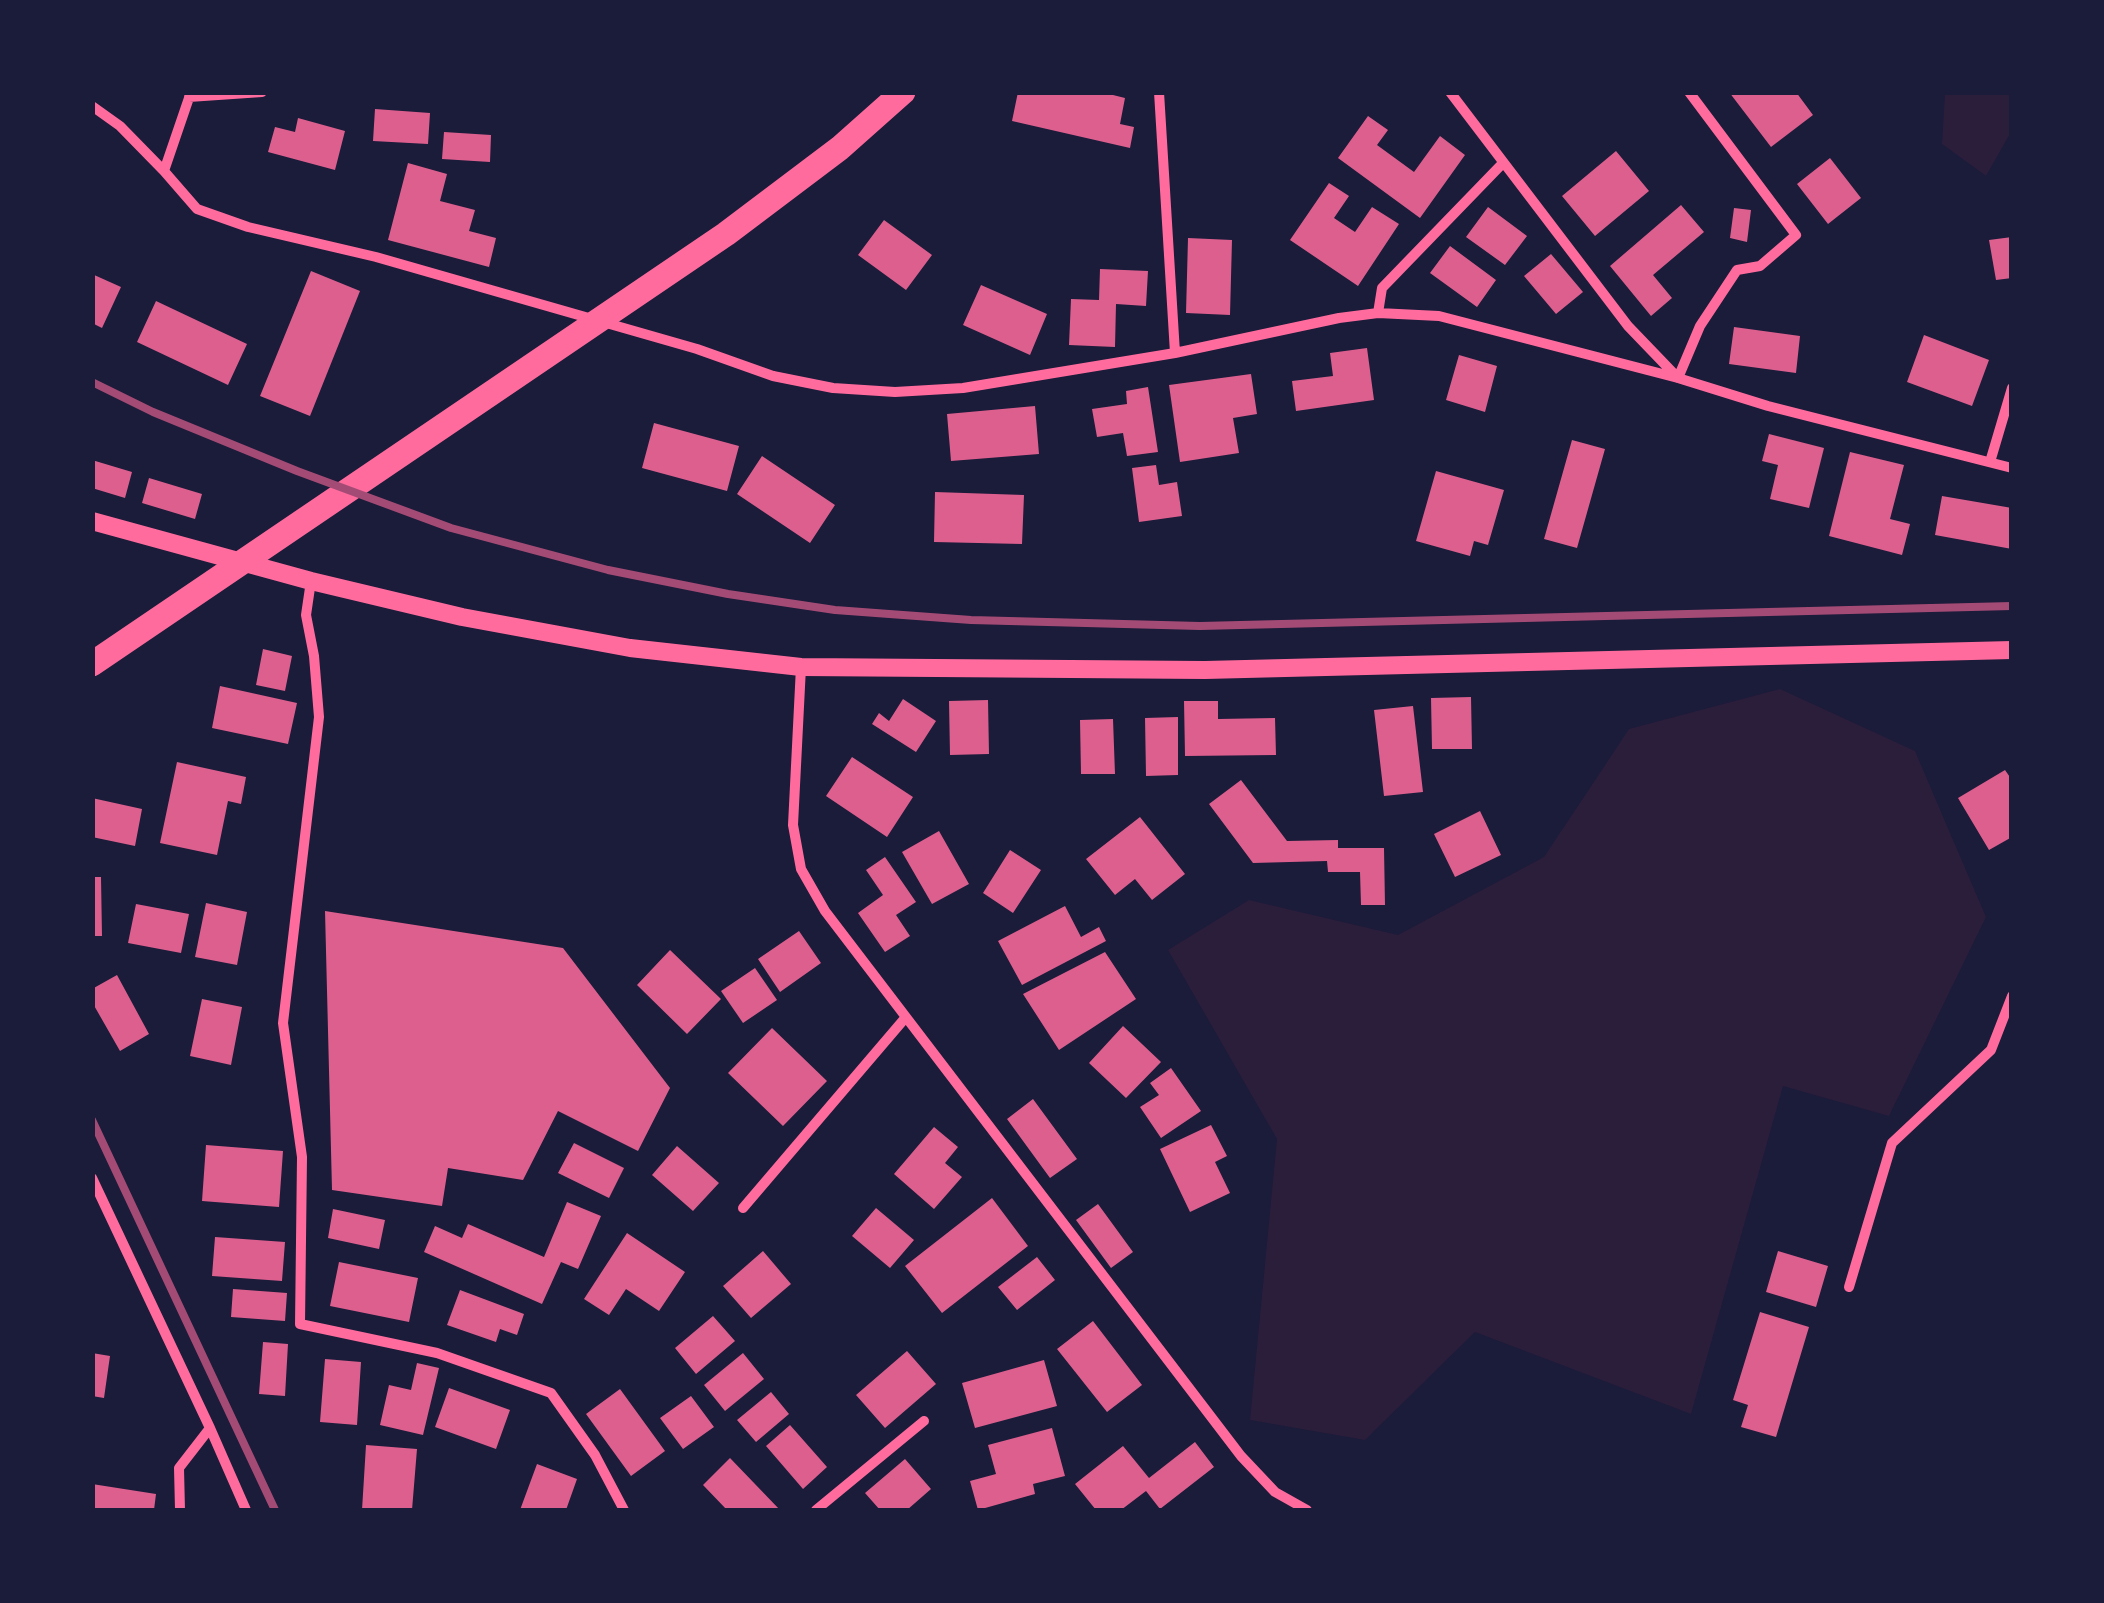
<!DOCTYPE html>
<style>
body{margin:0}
#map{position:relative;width:2104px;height:1603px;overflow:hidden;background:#1b1b3a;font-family:"DM Sans",sans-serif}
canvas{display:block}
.frame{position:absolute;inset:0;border:95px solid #1b1b3a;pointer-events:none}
</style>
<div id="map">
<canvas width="2104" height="1603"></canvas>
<div class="frame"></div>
</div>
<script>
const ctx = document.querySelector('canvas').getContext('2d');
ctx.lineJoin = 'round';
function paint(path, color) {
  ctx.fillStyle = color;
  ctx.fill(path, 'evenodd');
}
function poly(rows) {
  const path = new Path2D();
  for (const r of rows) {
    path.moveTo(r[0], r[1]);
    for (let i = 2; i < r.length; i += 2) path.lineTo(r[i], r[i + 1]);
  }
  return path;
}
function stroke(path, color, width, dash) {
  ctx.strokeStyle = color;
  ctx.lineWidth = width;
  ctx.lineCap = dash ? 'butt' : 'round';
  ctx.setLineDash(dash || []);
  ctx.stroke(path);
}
paint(poly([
 [1945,93,2011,93,2011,132,1986,176,1942,144],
 [1780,689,1915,751,1986,917,1889,1116,1783,1086,1691,1414,1475,1332,1365,1440,1250,1420,1277,1139,1168,950,1249,900,1398,935,1544,857,1629,729]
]), '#2a1e3b');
paint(poly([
 [1018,92,1101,92,1125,98,1120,124,1134,127,1130,148,1012,121],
 [1729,92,1796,92,1813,115,1771,147],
 [375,109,430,113,428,144,373,141],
 [1368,116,1388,130,1377,145,1414,172,1440,136,1465,155,1420,218,1338,158],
 [298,118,345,131,335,170,268,152,275,127,295,132],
 [444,132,491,135,490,162,442,159],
 [1616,151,1649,191,1595,236,1562,196],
 [1830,158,1861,198,1828,224,1797,184],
 [408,163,447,174,440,201,475,210,469,231,496,238,489,267,388,240],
 [1329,183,1349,196,1334,218,1355,232,1372,207,1399,224,1358,286,1290,240],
 [1681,205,1704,232,1653,275,1672,298,1651,316,1610,266],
 [1488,207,1527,236,1505,265,1466,237],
 [1734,208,1751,210,1747,242,1730,238],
 [884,220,932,255,906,290,858,255],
 [2012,237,2012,278,1996,280,1989,240],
 [1188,238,1232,240,1230,315,1186,313],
 [1450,246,1496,280,1477,307,1430,273],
 [1551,254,1583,292,1556,314,1524,276],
 [1100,269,1148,271,1146,306,1116,304,1115,347,1069,345,1071,299,1099,300],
 [311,271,360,291,310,416,260,396],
 [92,274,121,287,102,328,92,323],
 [981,285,1047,314,1030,355,963,325],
 [156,301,247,344,228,385,137,342],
 [1734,327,1800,336,1796,373,1729,364],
 [1924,335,1989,360,1972,406,1907,382],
 [1367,348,1374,400,1296,411,1292,381,1333,376,1330,353],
 [1459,355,1497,366,1485,412,1446,400],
 [1251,374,1257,414,1233,418,1239,453,1180,462,1169,385],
 [1148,387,1158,452,1127,456,1123,433,1097,437,1092,409,1127,404,1126,391],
 [1035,406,1039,454,951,461,947,414],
 [654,423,739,446,727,491,642,468],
 [1769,434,1824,448,1809,508,1770,499,1778,465,1762,461],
 [1572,440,1605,449,1577,548,1544,539],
 [1850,452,1904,465,1890,519,1910,524,1902,555,1829,536],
 [762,456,835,505,810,543,737,494],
 [92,460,132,472,125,498,92,488],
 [1156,465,1159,485,1177,482,1182,516,1139,522,1132,468],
 [1436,471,1504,490,1488,545,1474,541,1470,556,1416,541],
 [149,478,202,494,195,519,142,503],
 [935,492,1024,495,1022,544,934,542],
 [1942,496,2012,508,2012,549,1935,535],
 [263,649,292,656,285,691,256,685],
 [220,686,297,703,288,744,212,728],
 [1471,697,1472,749,1432,749,1431,698],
 [903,699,936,721,916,752,872,724,879,713,889,721],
 [988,700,989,754,950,755,949,701],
 [1184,701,1218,701,1218,719,1275,718,1276,755,1185,756],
 [1413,706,1423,792,1384,796,1374,710],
 [1178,717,1178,775,1146,776,1145,718],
 [1113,719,1115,774,1081,774,1080,720],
 [852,757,913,797,887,837,826,796],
 [177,762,246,777,241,804,228,801,217,855,160,843],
 [2005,770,2012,780,2012,837,1989,850,1958,798],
 [1241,780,1287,841,1338,840,1338,848,1384,848,1385,905,1361,905,1360,872,1328,872,1327,861,1253,863,1209,804],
 [92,798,142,809,135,846,92,837],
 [1480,811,1501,855,1455,877,1434,834],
 [1140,817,1185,874,1152,900,1135,879,1115,895,1086,859],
 [939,831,969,884,932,904,902,852],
 [1010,850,1041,870,1013,913,983,893],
 [885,857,916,902,896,915,910,936,885,952,858,913,883,895,866,870],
 [92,877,101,877,102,936,92,936],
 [206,903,247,912,237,965,195,957],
 [136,904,189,914,181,953,128,943],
 [1065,906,1081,937,1099,927,1106,941,1022,985,998,941],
 [325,911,563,948,670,1088,638,1151,558,1111,523,1180,448,1168,442,1206,332,1190],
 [799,931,821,963,780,992,758,959],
 [670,950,721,999,687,1034,637,985],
 [1105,952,1136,999,1059,1050,1023,994],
 [755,968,777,1000,743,1023,721,991],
 [117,975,149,1034,120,1051,92,1002,92,989],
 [202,999,242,1007,231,1065,190,1056],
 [1123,1026,1161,1062,1126,1098,1089,1063],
 [772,1028,827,1081,783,1126,728,1073],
 [1171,1068,1201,1111,1161,1138,1140,1107,1159,1095,1150,1083],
 [1033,1099,1077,1159,1050,1178,1007,1119],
 [1211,1125,1227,1156,1215,1162,1230,1193,1190,1212,1160,1149],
 [934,1127,958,1147,945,1163,962,1177,934,1209,894,1174],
 [574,1143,624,1168,609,1198,558,1173],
 [206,1145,283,1151,279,1207,202,1201],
 [677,1146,719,1183,693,1211,652,1175],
 [992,1198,1028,1246,942,1313,905,1266],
 [567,1202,601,1216,578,1269,561,1262,542,1304,424,1252,435,1226,462,1238,468,1224,544,1257],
 [1098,1204,1133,1252,1111,1268,1076,1220],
 [876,1208,914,1240,890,1268,852,1236],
 [333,1209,385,1220,379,1249,328,1238],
 [627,1233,685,1272,659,1311,626,1289,609,1315,584,1299],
 [215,1237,285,1242,282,1281,212,1276],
 [763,1251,791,1284,751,1318,723,1286],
 [1778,1251,1828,1266,1816,1307,1766,1292],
 [1037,1257,1055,1280,1017,1310,998,1287],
 [339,1262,418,1278,409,1322,330,1306],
 [233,1289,287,1293,285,1321,231,1317],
 [460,1290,524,1314,517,1335,500,1329,496,1342,447,1325],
 [1760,1312,1809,1327,1776,1437,1741,1427,1748,1405,1733,1400],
 [713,1316,735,1341,696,1374,675,1348],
 [1093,1321,1142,1385,1107,1412,1057,1349],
 [263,1342,288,1344,285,1396,259,1394],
 [907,1351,936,1384,885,1428,856,1395],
 [92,1353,110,1356,104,1398,92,1396],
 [743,1353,764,1379,725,1411,704,1385],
 [325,1359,361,1362,357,1425,320,1422],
 [1044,1360,1057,1406,975,1428,962,1383],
 [417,1363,439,1368,423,1435,380,1425,389,1385,411,1390],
 [449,1388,510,1410,496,1449,435,1427],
 [620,1389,665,1451,631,1476,586,1414],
 [771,1392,789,1414,756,1442,737,1420],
 [691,1396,714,1427,683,1449,660,1418],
 [790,1425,827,1467,803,1489,766,1446],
 [1052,1428,1065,1476,1033,1484,1035,1494,978,1510,970,1481,996,1474,988,1445],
 [1195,1442,1214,1467,1160,1509,1146,1491,1121,1510,1096,1510,1075,1484,1123,1446,1149,1478],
 [366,1445,417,1449,412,1510,362,1510],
 [730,1458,780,1510,727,1510,703,1485],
 [905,1459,931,1489,907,1510,880,1510,865,1493],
 [537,1464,577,1479,566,1510,520,1510],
 [92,1484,156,1494,154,1510,92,1510]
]), '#dd5f8e');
stroke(poly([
 [1159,92,1175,353],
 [1450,92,1628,326,1678,378,1700,326,1737,270,1760,266,1796,235,1689,92],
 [189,97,262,92],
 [92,106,120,126,164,171,197,209,248,227,376,257,697,349,773,376,833,388,895,392,963,388,1175,353,1339,318,1378,313,1439,316,1678,378,1768,406,2012,468],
 [164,171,191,92],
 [1378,313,1382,288,1503,163],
 [1990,462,2012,388],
 [311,581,306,615,314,656,319,717,283,1023,302,1157,300,1324,437,1353,551,1393,595,1455,624,1510],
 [801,667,793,825,801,869,825,911,1241,1456,1275,1492,1307,1510],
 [92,1178,210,1428,246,1510],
 [743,1208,906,1017],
 [1849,1287,1892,1143,1991,1050,2012,996],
 [180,1510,179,1468,210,1428],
 [816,1510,924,1421]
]), '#ff6b9d', 10);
stroke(poly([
 [92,521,311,581,462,617,630,648,801,667,1205,670,2012,650]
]), '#ff6b9d', 18);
stroke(poly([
 [92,664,726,234,840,148,903,92]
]), '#ff6b9d', 25);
stroke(poly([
 [92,382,153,412,297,471,451,528,608,570,728,594,835,610,971,620,1200,626,2012,606],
 [92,1120,275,1510]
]), '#a44b75', 8);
</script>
